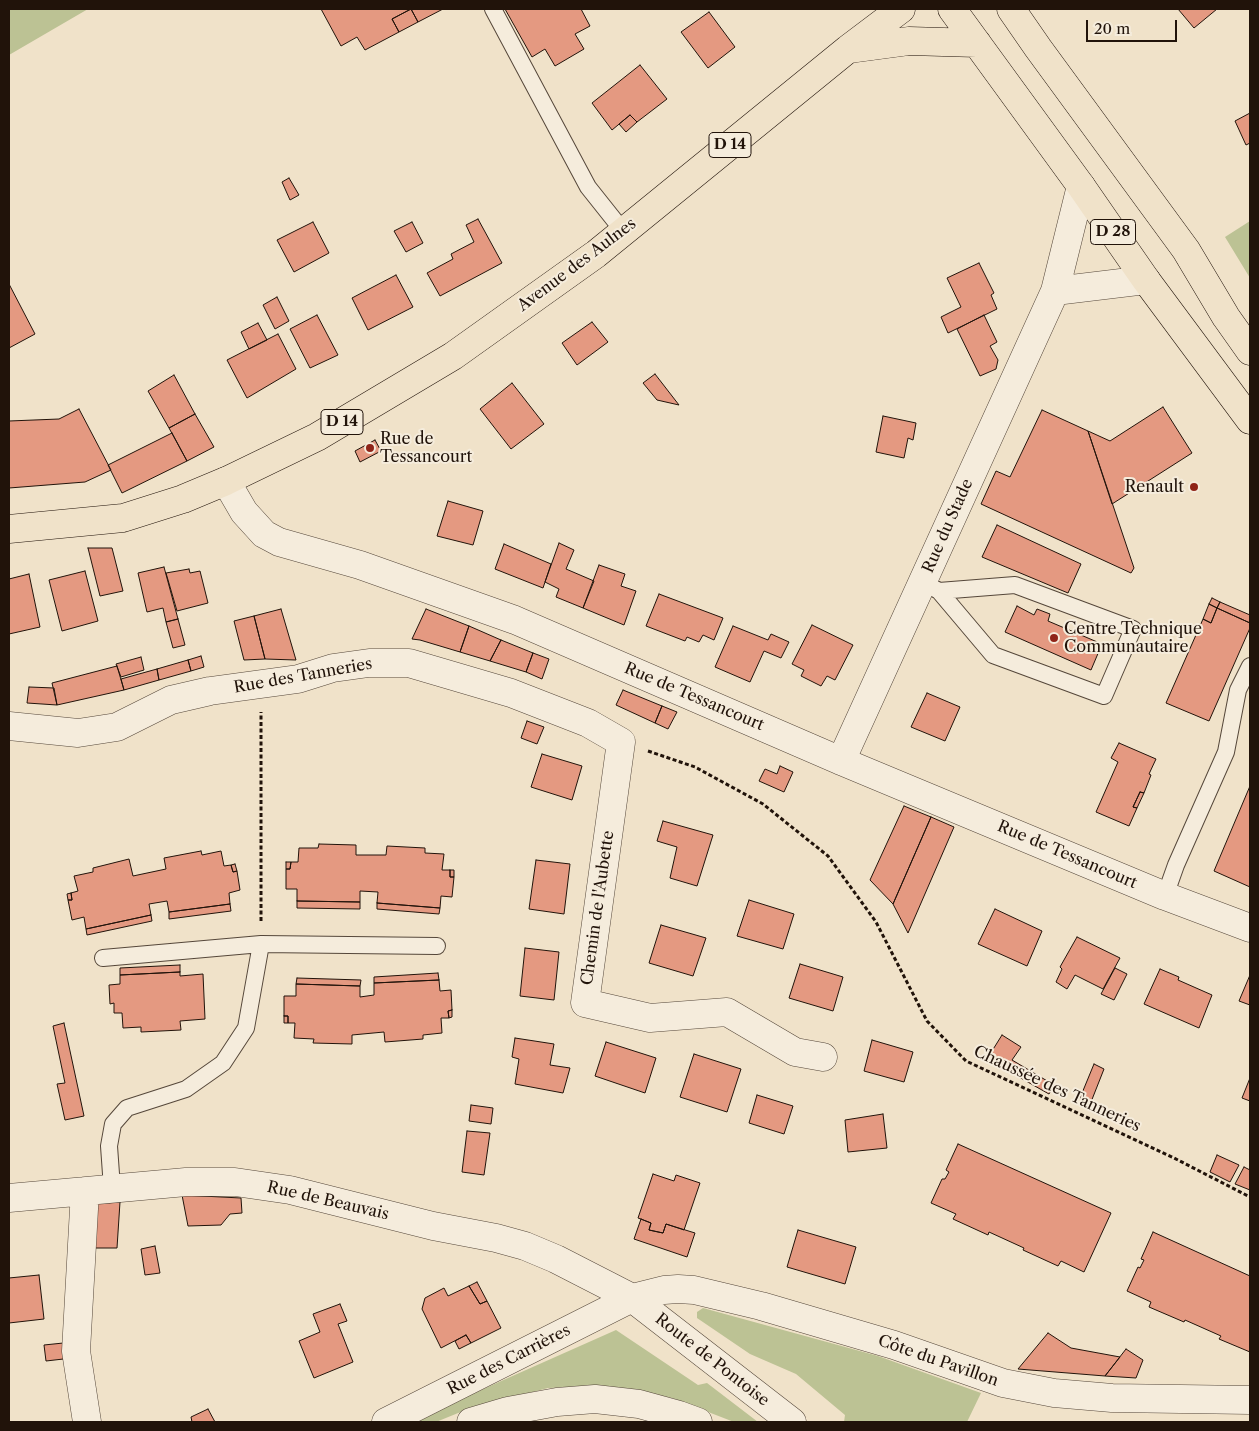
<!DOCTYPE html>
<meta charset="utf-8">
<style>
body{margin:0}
#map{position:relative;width:1259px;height:1431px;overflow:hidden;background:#f0e2c9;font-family:"Libre Caslon Text",serif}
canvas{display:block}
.frame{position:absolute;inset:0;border:10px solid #21130a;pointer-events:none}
.scale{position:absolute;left:1086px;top:20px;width:91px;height:22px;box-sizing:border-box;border:2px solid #21130a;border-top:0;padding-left:6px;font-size:15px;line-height:18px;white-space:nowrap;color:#21130a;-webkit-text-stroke:4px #f5ecdc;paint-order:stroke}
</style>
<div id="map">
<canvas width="1259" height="1431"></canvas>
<div class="frame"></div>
<div class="scale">20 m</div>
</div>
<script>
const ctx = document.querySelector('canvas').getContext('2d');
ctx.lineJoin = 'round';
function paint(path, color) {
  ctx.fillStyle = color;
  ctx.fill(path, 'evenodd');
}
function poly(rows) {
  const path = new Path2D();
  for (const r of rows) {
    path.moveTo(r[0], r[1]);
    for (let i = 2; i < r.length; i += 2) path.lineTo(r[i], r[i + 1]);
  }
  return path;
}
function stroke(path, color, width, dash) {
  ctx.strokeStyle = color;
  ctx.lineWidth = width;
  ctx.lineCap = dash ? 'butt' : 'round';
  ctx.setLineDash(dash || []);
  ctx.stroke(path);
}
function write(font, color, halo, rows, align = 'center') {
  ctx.font = font + ' "Libre Caslon Text",serif';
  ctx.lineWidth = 4;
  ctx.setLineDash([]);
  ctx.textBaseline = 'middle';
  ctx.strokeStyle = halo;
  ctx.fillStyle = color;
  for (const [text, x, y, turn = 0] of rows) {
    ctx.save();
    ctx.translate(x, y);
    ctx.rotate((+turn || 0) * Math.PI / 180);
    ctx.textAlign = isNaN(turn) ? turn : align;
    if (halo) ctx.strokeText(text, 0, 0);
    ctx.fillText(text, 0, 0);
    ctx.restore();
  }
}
paint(poly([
 [9,9,88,9,9,55],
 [1250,221,1250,278,1225,237],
 [703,1308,878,1356,981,1393,967,1422,844,1422,845,1415,796,1374,750,1354,697,1318,697,1312],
 [616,1330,698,1385,707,1383,758,1422,734,1422,672,1398,607,1386,548,1388,468,1409,436,1422,409,1422]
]), '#bcc294');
const building = poly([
 [321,9,443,9,418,22,411,9,392,19,399,32,365,50,357,37,341,46,321,9],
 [411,9,418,22,399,32,392,19,411,9],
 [505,9,581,9,590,26,575,34,584,49,555,66,545,49,532,57,505,9],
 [1178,9,1217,9,1194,28,1178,9],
 [709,12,735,47,708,68,681,32,709,12],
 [640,65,667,99,637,122,630,115,612,130,592,103,640,65],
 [1250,113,1250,143,1246,145,1235,121,1250,113],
 [630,115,637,122,626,132,619,124,630,115],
 [289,178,299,195,290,200,282,182,289,178],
 [478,219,502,263,440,296,427,273,453,259,451,254,474,242,466,225,478,219],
 [313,222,329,253,294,272,277,240,313,222],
 [412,222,423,243,406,252,394,231,412,222],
 [979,263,994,293,991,295,997,309,948,333,941,317,961,307,947,278,979,263],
 [396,275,413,307,368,330,352,298,396,275],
 [9,284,35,334,9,348,9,284],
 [277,297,289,321,275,329,263,305,277,297],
 [317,315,338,355,310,368,290,329,317,315],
 [984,315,997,342,990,346,998,360,996,369,980,376,957,329,984,315],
 [592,322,608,342,577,365,562,343,592,322],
 [258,323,267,340,249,349,241,332,258,323],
 [278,334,296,369,247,398,227,360,278,334],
 [655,374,679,405,657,400,643,383,655,374],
 [174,375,195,414,169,428,148,391,174,375],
 [512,383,544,424,511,449,480,409,512,383],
 [1163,407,1192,453,1112,504,1088,431,1110,441,1163,407],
 [79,409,111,470,85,482,9,488,9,421,59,419,79,409],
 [1042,410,1088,431,1134,568,1131,573,981,504,996,471,1010,477,1042,410],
 [195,414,214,447,187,461,169,428,195,414],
 [883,416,916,423,913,440,908,438,904,458,876,452,883,416],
 [172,433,187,461,122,493,108,465,172,433],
 [375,440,381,451,360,462,355,451,375,440],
 [448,501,483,511,473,545,437,536,448,501],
 [997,525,1081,564,1068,593,982,557,997,525],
 [559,543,574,550,566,569,594,581,583,608,556,597,559,589,545,582,559,543],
 [504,544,551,564,543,588,495,569,504,544],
 [88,548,112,548,123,591,100,596,88,548],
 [599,565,625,574,621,586,636,591,624,625,583,608,599,565],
 [164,567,178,619,166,622,163,608,147,612,138,573,164,567],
 [189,569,190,573,200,571,208,603,177,611,166,573,189,569],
 [85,571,98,621,62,631,49,580,85,571],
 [29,574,40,627,9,634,9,579,29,574],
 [659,594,723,618,714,640,703,635,699,642,687,637,685,641,646,626,659,594],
 [1212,598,1220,602,1217,608,1209,604,1212,598],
 [1220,602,1250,615,1250,623,1217,608,1220,602],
 [1209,604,1217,608,1211,623,1203,619,1209,604],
 [1017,606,1034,615,1037,609,1050,614,1048,621,1102,644,1091,670,1005,632,1017,606],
 [1217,608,1250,623,1250,628,1209,721,1166,703,1203,619,1211,623,1217,608],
 [281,609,296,660,265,659,254,616,281,609],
 [426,609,469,626,460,652,420,640,412,639,426,609],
 [254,616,265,659,244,660,234,621,254,616],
 [178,619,185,645,173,648,166,622,178,619],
 [812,625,853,645,835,680,827,676,821,686,801,676,804,670,792,664,812,625],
 [469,626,501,640,490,661,460,652,469,626],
 [733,626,768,640,771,634,789,642,781,658,764,651,750,682,715,667,733,626],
 [501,640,533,653,526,672,490,661,501,640],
 [533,653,549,659,542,679,526,672,533,653],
 [201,656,204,667,191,671,188,660,201,656],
 [141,657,144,670,121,677,116,664,141,657],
 [188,660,191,671,159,680,157,669,188,660],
 [117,666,124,690,57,705,52,683,117,666],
 [157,669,159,680,124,690,121,679,157,669],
 [29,687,54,688,57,705,27,703,29,687],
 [623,690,662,706,655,723,616,705,623,690],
 [927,693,960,707,945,741,911,727,927,693],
 [662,706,677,712,668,729,655,723,662,706],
 [527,721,544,727,537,744,521,738,527,721],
 [1119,743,1156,759,1149,774,1151,775,1144,793,1140,792,1133,807,1137,808,1129,826,1096,812,1118,762,1111,758,1119,743],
 [542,754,582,766,572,800,531,787,542,754],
 [780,766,793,772,784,792,759,781,765,769,777,774,780,766],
 [1250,786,1250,887,1214,871,1250,786],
 [1140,792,1144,793,1137,808,1133,807,1140,792],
 [904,806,931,817,893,904,870,880,904,806],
 [931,817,954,827,908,933,893,904,931,817],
 [663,821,713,835,697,886,670,878,677,847,657,841,663,821],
 [319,844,356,845,356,855,386,855,387,846,425,848,425,853,444,854,442,870,450,870,450,877,454,877,452,897,441,896,440,908,377,903,378,892,360,891,360,902,297,901,297,889,286,889,286,869,290,869,291,862,298,862,299,848,318,848,319,844],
 [201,851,202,855,221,851,224,866,231,865,233,872,237,871,240,890,229,893,230,904,169,912,167,901,149,904,151,915,86,929,84,917,72,920,68,900,72,900,71,893,78,891,74,876,93,872,93,868,129,859,133,876,166,869,164,858,201,851],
 [536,860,570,864,564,914,529,909,536,860],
 [286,862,291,862,290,869,286,869,286,862],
 [235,864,237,871,233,872,231,865,235,864],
 [450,870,454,870,454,877,450,877,450,870],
 [71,893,72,900,68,900,67,894,71,893],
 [749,900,794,914,783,949,737,936,749,900],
 [297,901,360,902,360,909,297,908,297,901],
 [377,903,440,908,439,914,377,909,377,903],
 [230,904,231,911,169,919,169,912,230,904],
 [995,909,1042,931,1027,966,978,944,995,909],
 [151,915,152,921,87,935,86,929,151,915],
 [661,925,706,938,693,976,649,963,661,925],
 [1077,937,1120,958,1103,989,1075,975,1067,989,1056,982,1062,969,1060,967,1077,937],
 [525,948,559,952,554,1000,520,996,525,948],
 [800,964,843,977,833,1011,789,998,800,964],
 [180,965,180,972,120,975,120,968,180,965],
 [1115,968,1127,974,1114,1000,1101,994,1115,968],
 [1160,969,1179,977,1178,980,1212,995,1199,1028,1144,1004,1160,969],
 [180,972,180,976,203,974,205,1019,180,1021,181,1030,141,1032,141,1027,123,1028,122,1013,114,1013,114,1003,110,1004,109,985,120,984,120,975,180,972],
 [438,973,439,980,374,983,374,977,438,973],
 [1250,975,1250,1005,1239,1001,1250,975],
 [297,978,361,980,360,986,296,984,297,978],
 [439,980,440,991,451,990,452,1010,448,1011,449,1018,441,1018,442,1033,423,1035,423,1039,385,1042,384,1032,352,1035,352,1044,313,1043,314,1039,294,1038,295,1023,288,1023,288,1016,284,1016,284,996,296,996,296,984,360,986,360,997,374,995,374,983,439,980],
 [452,1010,452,1017,449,1018,448,1011,452,1010],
 [284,1016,288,1016,288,1023,284,1023,284,1016],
 [64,1023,84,1116,65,1120,57,1084,65,1083,53,1026,64,1023],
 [1002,1035,1021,1047,1012,1060,1054,1085,1049,1094,987,1059,1002,1035],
 [515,1038,554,1044,550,1065,570,1068,563,1093,515,1084,519,1059,512,1057,515,1038],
 [872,1040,913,1052,904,1082,864,1071,872,1040],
 [606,1042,656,1058,645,1093,595,1076,606,1042],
 [694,1054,741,1069,727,1112,680,1097,694,1054],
 [1094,1064,1104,1069,1091,1102,1080,1098,1094,1064],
 [1250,1078,1250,1101,1242,1098,1250,1078],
 [757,1095,793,1106,784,1134,749,1123,757,1095],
 [471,1105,493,1108,491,1124,469,1121,471,1105],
 [883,1114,887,1148,848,1152,845,1120,883,1114],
 [467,1131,490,1133,484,1175,462,1172,467,1131],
 [958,1144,1111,1213,1084,1272,1061,1261,1058,1266,1023,1250,1024,1248,989,1232,988,1235,953,1219,956,1214,931,1203,942,1179,945,1179,949,1172,946,1170,958,1144],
 [1217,1155,1239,1165,1230,1182,1210,1172,1217,1155],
 [1244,1167,1250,1170,1250,1190,1235,1184,1244,1167],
 [653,1174,674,1181,676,1175,700,1183,684,1230,666,1224,663,1233,649,1230,651,1223,638,1218,653,1174],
 [182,1195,241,1198,242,1213,230,1214,221,1225,188,1226,182,1195],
 [120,1202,117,1248,89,1248,91,1204,120,1202],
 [641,1219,651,1223,649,1230,663,1233,666,1224,695,1233,687,1257,634,1239,641,1219],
 [798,1230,856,1247,845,1284,787,1267,798,1230],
 [1153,1232,1250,1276,1250,1352,1219,1339,1221,1336,1185,1320,1184,1322,1149,1307,1151,1302,1127,1291,1138,1267,1140,1268,1144,1260,1141,1259,1153,1232],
 [155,1246,160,1273,145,1275,141,1249,155,1246],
 [39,1275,44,1319,9,1323,9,1278,39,1275],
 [477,1282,487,1301,480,1304,469,1286,477,1282],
 [469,1286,480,1304,487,1301,501,1328,471,1343,466,1335,441,1348,422,1309,425,1298,444,1288,448,1296,469,1286],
 [340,1304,347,1321,338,1324,353,1362,314,1378,299,1341,320,1332,313,1314,340,1304],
 [1048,1333,1071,1348,1120,1357,1105,1376,1018,1369,1048,1333],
 [466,1335,471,1343,459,1349,455,1341,466,1335],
 [73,1342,72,1358,46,1361,44,1345,73,1342],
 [1126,1349,1143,1360,1136,1378,1105,1376,1126,1349],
 [208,1409,215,1422,192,1422,191,1417,208,1409]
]);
paint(building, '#e49981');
stroke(building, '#21130a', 1);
const service = poly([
 [493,9,588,187,623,231],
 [922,582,939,591,1015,585,1133,629,1104,696,993,655,939,591],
 [1165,896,1176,865,1226,752,1238,690,1250,666],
 [103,958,261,944],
 [112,1188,109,1146,113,1124,127,1108,186,1089,223,1063,246,1028,261,944,437,946]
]);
const minor = poly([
 [1055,291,1146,280],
 [226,481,244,512,264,534,279,542,360,565,515,620,841,761,1165,896,1250,928],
 [9,726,78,733,117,727,171,700,210,691,298,679,333,668,369,663,409,663,511,693,588,723,621,742,585,1003,650,1018,727,1012,795,1052,823,1057],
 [841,761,1055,291,1081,186],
 [85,1191,76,1351,87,1422],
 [9,1198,186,1182,235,1182,290,1190,433,1226,496,1238,525,1246,556,1259,632,1298,792,1422],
 [386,1422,632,1298,664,1290,678,1289,694,1290,761,1306,894,1345,1003,1383,1054,1393,1112,1398,1250,1400],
 [471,1422,508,1411,557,1402,595,1399,639,1404,679,1415,698,1422]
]);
const primary = poly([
 [952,9,1081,186,1146,280,1250,420],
 [1011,9,1038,48,1186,250,1226,317,1250,351],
 [849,49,909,41,977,43],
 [9,529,123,518,183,499,226,481,317,437,453,356,596,254,848,49,901,9]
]);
stroke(service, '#55473a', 18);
stroke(minor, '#55473a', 29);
stroke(primary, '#21130a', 29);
stroke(poly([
 [648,751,695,767,763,804,828,856,876,922,927,1021,966,1061,1174,1158,1250,1197],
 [261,921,261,712]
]), '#21130a', 3, [4, 2.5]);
stroke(service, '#f5ecdc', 16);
stroke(minor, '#f5ecdc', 28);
stroke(primary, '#f0e2c9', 28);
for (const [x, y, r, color] of [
 [370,448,5,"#8f2418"],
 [1194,487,5,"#8f2418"],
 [1054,638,5,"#8f2418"]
]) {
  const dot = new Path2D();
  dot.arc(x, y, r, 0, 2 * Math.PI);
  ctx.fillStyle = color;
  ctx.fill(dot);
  stroke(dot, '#f5ecdc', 2);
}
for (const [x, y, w] of [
 [730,145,42],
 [1113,232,45],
 [342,422,42]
]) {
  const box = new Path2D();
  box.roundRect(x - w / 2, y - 12.5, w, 25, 4);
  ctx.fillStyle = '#f5ecdc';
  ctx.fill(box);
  stroke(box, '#21130a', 1);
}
write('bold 15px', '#21130a', null, [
 ["D 14",730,145],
 ["D 28",1113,232],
 ["D 14",342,422]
]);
write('16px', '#21130a', '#f5ecdc', [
 ["Avenue des Aulnes",577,265,-37],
 ["Rue du Stade",948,526,-66],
 ["Rue des Tanneries",303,676,-10],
 ["Rue de Tessancourt",694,697,23],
 ["Rue de Tessancourt",1067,855,23],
 ["Chemin de l'Aubette",598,908,-82],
 ["Chaussée des Tanneries",1057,1089,25],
 ["Rue de Beauvais",328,1201,13],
 ["Rue des Carrières",509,1360,-27],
 ["Route de Pontoise",712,1360,38],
 ["Côte du Pavillon",938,1361,19]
]);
write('16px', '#21130a', '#f5ecdc', [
 ["Rue de",380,439],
 ["Tessancourt",380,457],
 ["Renault",1184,487,"right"],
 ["Centre Technique",1064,629],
 ["Communautaire",1064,647]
], 'left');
</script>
